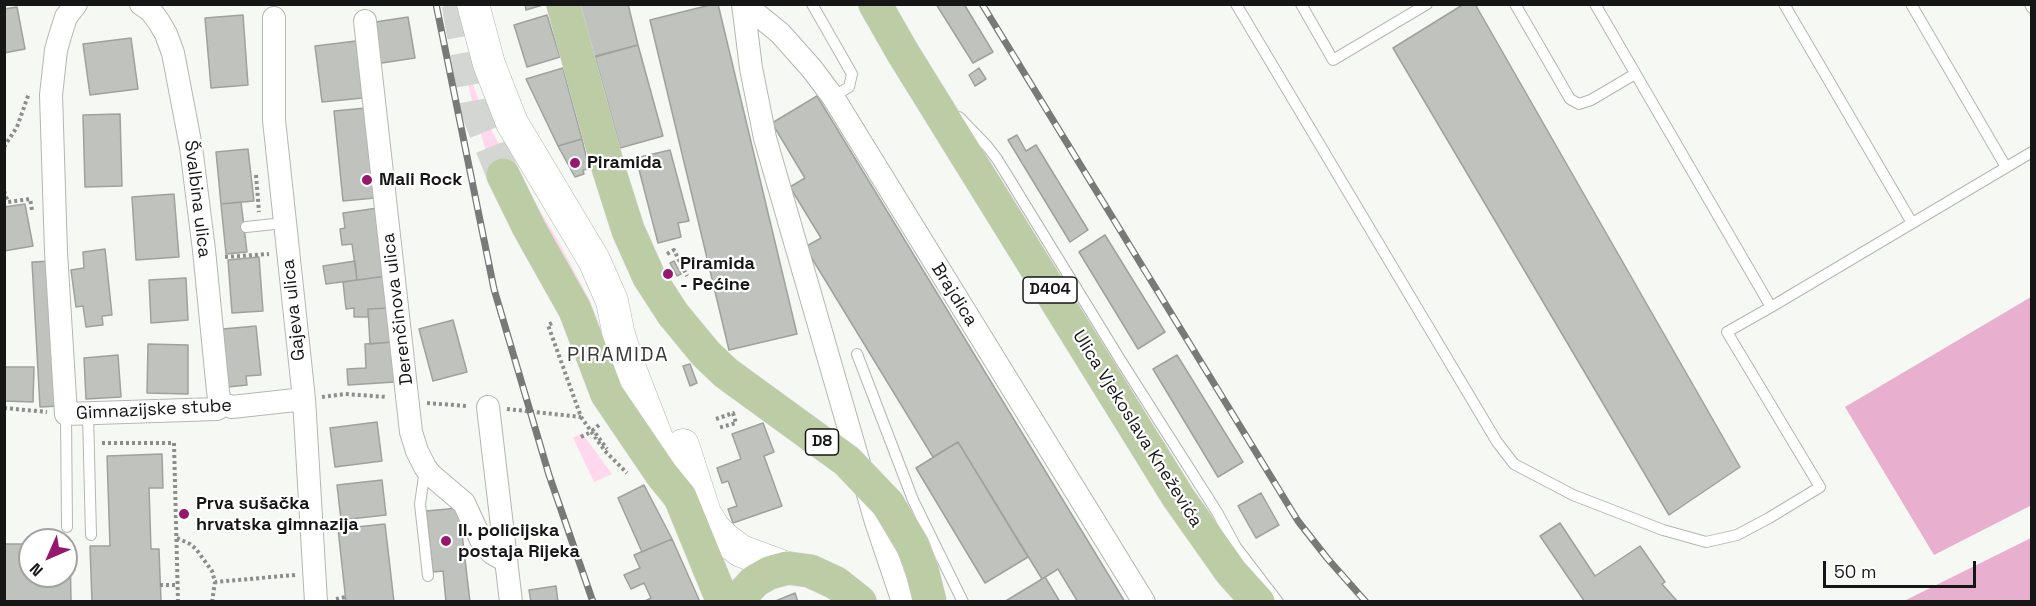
<!DOCTYPE html>
<meta charset="utf-8">
<style>
body{margin:0}
#map{position:relative;width:2036px;height:606px;overflow:hidden;background:#f6f8f4;font-family:"Space Grotesk",sans-serif}
canvas{display:block}
.frame{position:absolute;inset:0;border:6px solid #151615;pointer-events:none}
.north{position:absolute;left:18px;top:528px;width:60px;height:60px;box-sizing:border-box;background:#fff;border:2px solid #a1a2a1;border-radius:50%;rotate:225deg;font-size:16px;font-weight:700;line-height:24px;text-align:center;color:#151615}
.north::after{content:'';display:block;margin:auto;width:21px;height:27px;background:#97176e;clip-path:polygon(50% 0,100% 100%,50% 72%,0 100%)}
.scale{position:absolute;left:1823px;top:561px;width:153px;height:27px;box-sizing:border-box;border:3px solid #151615;border-top:0;padding-left:8px;font-size:18px;line-height:21px;white-space:nowrap;color:#151615;-webkit-text-stroke:4px #fff;paint-order:stroke}
</style>
<div id="map">
<canvas width="2036" height="606"></canvas>
<div class="frame"></div>
<div class="north">N</div>
<div class="scale">50 m</div>
</div>
<script>
const ctx = document.querySelector('canvas').getContext('2d');
ctx.lineJoin = 'round';
function paint(path, color) {
  ctx.fillStyle = color;
  ctx.fill(path, 'evenodd');
}
function poly(rows) {
  const path = new Path2D();
  for (const r of rows) {
    path.moveTo(r[0], r[1]);
    for (let i = 2; i < r.length; i += 2) path.lineTo(r[i], r[i + 1]);
  }
  return path;
}
function stroke(path, color, width, dash) {
  ctx.strokeStyle = color;
  ctx.lineWidth = width;
  ctx.lineCap = dash ? 'butt' : 'round';
  ctx.setLineDash(dash || []);
  ctx.stroke(path);
}
function write(font, color, halo, rows, align = 'center') {
  ctx.font = font + ' "Space Grotesk",sans-serif';
  ctx.lineWidth = 4.5;
  ctx.setLineDash([]);
  ctx.textBaseline = 'middle';
  ctx.strokeStyle = halo;
  ctx.fillStyle = color;
  for (const [text, x, y, turn = 0] of rows) {
    ctx.save();
    ctx.translate(x, y);
    ctx.rotate((+turn || 0) * Math.PI / 180);
    ctx.textAlign = isNaN(turn) ? turn : align;
    if (halo) ctx.strokeText(text, 0, 0);
    ctx.fillText(text, 0, 0);
    ctx.restore();
  }
}
paint(poly([
 [465,61,483,113,496,139,513,169,493,176,473,107,464,62],
 [528,191,560,244,588,297,627,393],
 [582,433,612,474,594,482,573,438]
]), '#ffd8ed');
paint(poly([
 [2031,297,2031,507,2030,506,1934,555,1845,407],
 [2031,538,2031,601,1904,601]
]), '#e8afce');
const building = poly([
 [525,4,546,4,526,10,525,4],
 [576,4,628,4,638,45,592,57,576,4],
 [714,4,718,4,797,334,729,350,650,20,714,4],
 [936,4,964,4,993,52,973,63,936,4],
 [1464,4,1475,4,1740,467,1669,515,1393,48,1464,4],
 [17,7,25,49,4,53,4,9,17,7],
 [243,15,248,85,211,88,205,18,243,15],
 [547,15,560,57,527,67,514,25,547,15],
 [408,17,415,58,375,64,369,23,408,17],
 [131,38,138,89,90,95,83,44,131,38],
 [356,41,363,98,322,102,315,46,356,41],
 [638,45,663,136,620,148,595,57,638,45],
 [563,68,582,139,558,146,526,79,563,68],
 [979,68,986,79,975,86,969,75,979,68],
 [817,96,1125,602,1078,602,1058,569,1042,579,958,442,933,457,805,247,821,238,790,187,805,178,772,123,817,96],
 [366,108,375,198,343,201,334,111,366,108],
 [120,114,122,186,85,187,83,115,120,114],
 [1017,135,1026,151,1036,145,1088,230,1070,242,1008,140,1017,135],
 [582,139,589,169,583,170,584,174,575,177,558,146,582,139],
 [248,149,254,201,221,204,216,152,248,149],
 [670,150,689,221,678,223,681,237,658,243,636,158,670,150],
 [174,194,179,257,136,260,132,197,174,194],
 [241,202,247,252,226,254,221,204,241,202],
 [25,204,33,246,4,251,4,207,25,204],
 [378,208,387,276,357,280,352,244,342,245,340,229,345,228,343,213,378,208],
 [1105,235,1165,332,1138,349,1079,252,1105,235],
 [105,249,112,315,102,316,103,325,86,327,83,306,76,307,71,270,84,268,83,252,105,249],
 [259,257,263,311,232,313,228,260,259,257],
 [52,261,59,406,40,407,32,262,52,261],
 [355,261,357,280,326,284,323,266,355,261],
 [674,261,681,274,677,276,670,263,674,261],
 [387,276,391,308,368,309,368,317,354,317,354,308,346,309,343,282,387,276],
 [186,278,188,320,151,323,149,280,186,278],
 [391,308,393,342,370,344,368,309,391,308],
 [453,320,467,372,433,381,419,329,453,320],
 [256,326,261,375,246,376,247,385,228,387,223,329,256,326],
 [393,342,395,382,348,385,347,369,366,368,365,344,393,342],
 [148,344,188,345,188,394,147,393,148,344],
 [118,355,121,397,86,399,84,358,118,355],
 [1177,355,1243,462,1218,477,1153,369,1177,355],
 [690,364,697,383,690,386,683,366,690,364],
 [4,367,34,367,33,402,4,401,4,367],
 [377,422,382,461,335,467,330,428,377,422],
 [763,423,774,452,764,456,782,506,733,523,728,509,737,506,728,481,722,483,717,468,741,459,732,434,763,423],
 [958,442,1028,557,985,583,916,468,958,442],
 [162,454,163,488,149,488,151,549,159,549,161,602,92,602,90,546,110,546,107,456,162,454],
 [382,480,386,515,341,520,337,485,382,480],
 [644,485,672,539,642,552,618,498,644,485],
 [1261,493,1279,525,1256,538,1238,506,1261,493],
 [459,508,470,602,446,602,443,571,433,572,426,511,459,508],
 [1560,523,1595,576,1640,546,1665,582,1662,584,1678,602,1585,602,1540,536,1560,523],
 [385,524,394,602,346,602,338,529,385,524],
 [672,539,700,602,643,602,651,598,644,583,631,589,624,575,640,568,634,555,672,539],
 [66,543,70,543,71,602,4,602,4,544,30,544,30,576,66,576,66,543],
 [1045,577,1060,602,1004,602,1042,579,1045,577],
 [556,586,558,602,531,602,529,590,556,586],
 [795,593,798,602,773,602,795,593]
]);
paint(building, '#c0c2be');
stroke(building, '#9fa19d', 1.5);
stroke(poly([
 [458,4,477,110,503,175]
]), '#d4d6d3', 33, [33, 16]);
const service = poly([
 [812,4,852,74,849,87,833,97],
 [1236,4,1497,442,1514,464,1573,495,1663,530,1706,542,1737,535,1769,518,1820,487,1727,332,1771,307],
 [1301,4,1333,60,1427,4],
 [1515,4,1570,99,1579,104,1591,100,1635,74],
 [1595,4,1771,307,2032,152],
 [1784,4,1912,223],
 [1911,4,2006,167],
 [2030,4,2032,8],
 [959,117,987,146,997,159,1121,361,1217,512,1236,547,1278,602],
 [246,227,284,223],
 [857,354,913,500,963,602],
 [66,414,67,527],
 [88,414,91,535],
 [425,469,420,504,428,576]
]);
const minor = poly([
 [76,4,66,17,60,36,56,50,51,95,56,252,66,414,217,409,223,404,232,407,304,399],
 [141,4,151,11,159,22,166,34,173,53,191,147,204,250,218,391,219,399,223,404],
 [743,4,751,68,765,138,876,522,903,602],
 [744,4,780,33,812,69,833,97,1144,602],
 [274,18,274,120,304,399,316,602],
 [365,21,411,432,417,451,425,467,431,475,464,503,482,542,492,553,506,561],
 [488,407,511,602]
]);
const secondary = poly([
 [473,4,489,64,512,123,594,260,612,301,618,331,626,358,674,482],
 [683,445,705,513,714,528,725,539,741,551,787,568]
]);
const primary = poly([
 [563,4,608,167,628,230,649,277,673,314],
 [875,4,903,53,1178,497,1231,572,1258,602],
 [503,175,529,228,575,310,607,394,662,475,680,497,723,602],
 [740,602,744,593,755,581,769,573,787,568,810,571,836,583,860,602]
]);
stroke(service, '#b4b6b2', 12);
stroke(minor, '#b4b6b2', 24);
stroke(secondary, '#b4b6b2', 33);
stroke(primary, '#d5d5d5', 34);
stroke(poly([
 [4,147,17,127,29,93],
 [256,175,259,212],
 [4,191,8,202,30,199,32,210],
 [667,254,674,250,687,276],
 [225,257,269,254],
 [552,323,548,325,581,417,605,451,627,473],
 [322,397,345,394,387,397],
 [427,403,467,406],
 [4,408,47,412],
 [507,409,581,417],
 [716,419,733,413,736,423,718,428],
 [599,425,593,430,607,449],
 [581,437,591,432],
 [102,443,174,443,178,602],
 [177,538,190,544,196,549,212,571,215,582,295,575],
 [160,585,178,585],
 [336,599,346,597],
 [212,602,215,582]
]), '#8c8e8b', 4, [3, 3]);
stroke(service, '#fff', 10);
stroke(minor, '#fff', 22);
stroke(secondary, '#fff', 32);
stroke(primary, '#bccca5', 33);
const rail = poly([
 [436,4,494,289,549,475,593,602],
 [982,4,1298,521,1327,558,1366,602]
]);
stroke(rail, '#787a78', 7);
stroke(rail, '#fff', 4.5, [14]);
const primaryBridge = poly([
 [673,314,706,354,726,373,847,461,888,504,913,546,922,570,930,602]
]);
stroke(primaryBridge, '#d5d5d5', 34, []);
stroke(primaryBridge, '#bccca5', 33);
for (const [x, y, r, color] of [
 [575,163,6,"#97176e"],
 [367,180,6,"#97176e"],
 [668,274,6,"#97176e"],
 [184,514,6,"#97176e"],
 [446,541,6,"#97176e"]
]) {
  const dot = new Path2D();
  dot.arc(x, y, r, 0, 2 * Math.PI);
  ctx.fillStyle = color;
  ctx.fill(dot);
  stroke(dot, '#fff', 2);
}
for (const [x, y, w] of [
 [1050,290,54],
 [822,442,33]
]) {
  const box = new Path2D();
  box.roundRect(x - w / 2, y - 13, w, 26, 4.5);
  ctx.fillStyle = '#fff';
  ctx.fill(box);
  stroke(box, '#151615', 1.5);
}
write('bold 16px', '#151615', null, [
 ["D404",1050,290],
 ["D8",822,442]
]);
write('bold 18px', '#151615', '#fff', [
 ["Piramida",587,163],
 ["Mali Rock",379,180],
 ["Piramida",680,264],
 ["- Pećine",680,285],
 ["Prva sušačka",196,504],
 ["hrvatska gimnazija",196,525],
 ["II. policijska",458,531],
 ["postaja Rijeka",458,552]
], 'left');
write('18px', '#151615', '#fff', [
 ["Švalbina ulica",197,199,83],
 ["Brajdica",954,295,58],
 ["Derenčinova ulica",398,309,-97],
 ["Gajeva ulica",294,310,-96],
 ["Gimnazijske stube",154,410,-3],
 ["Ulica Vjekoslava Kneževića",1137,429,58]
]);
ctx.letterSpacing = '1.5px';
write('20px', '#3a3b38', '#fff', [
 ["PIRAMIDA",618,356]
]);
ctx.letterSpacing = '0px';
</script>
